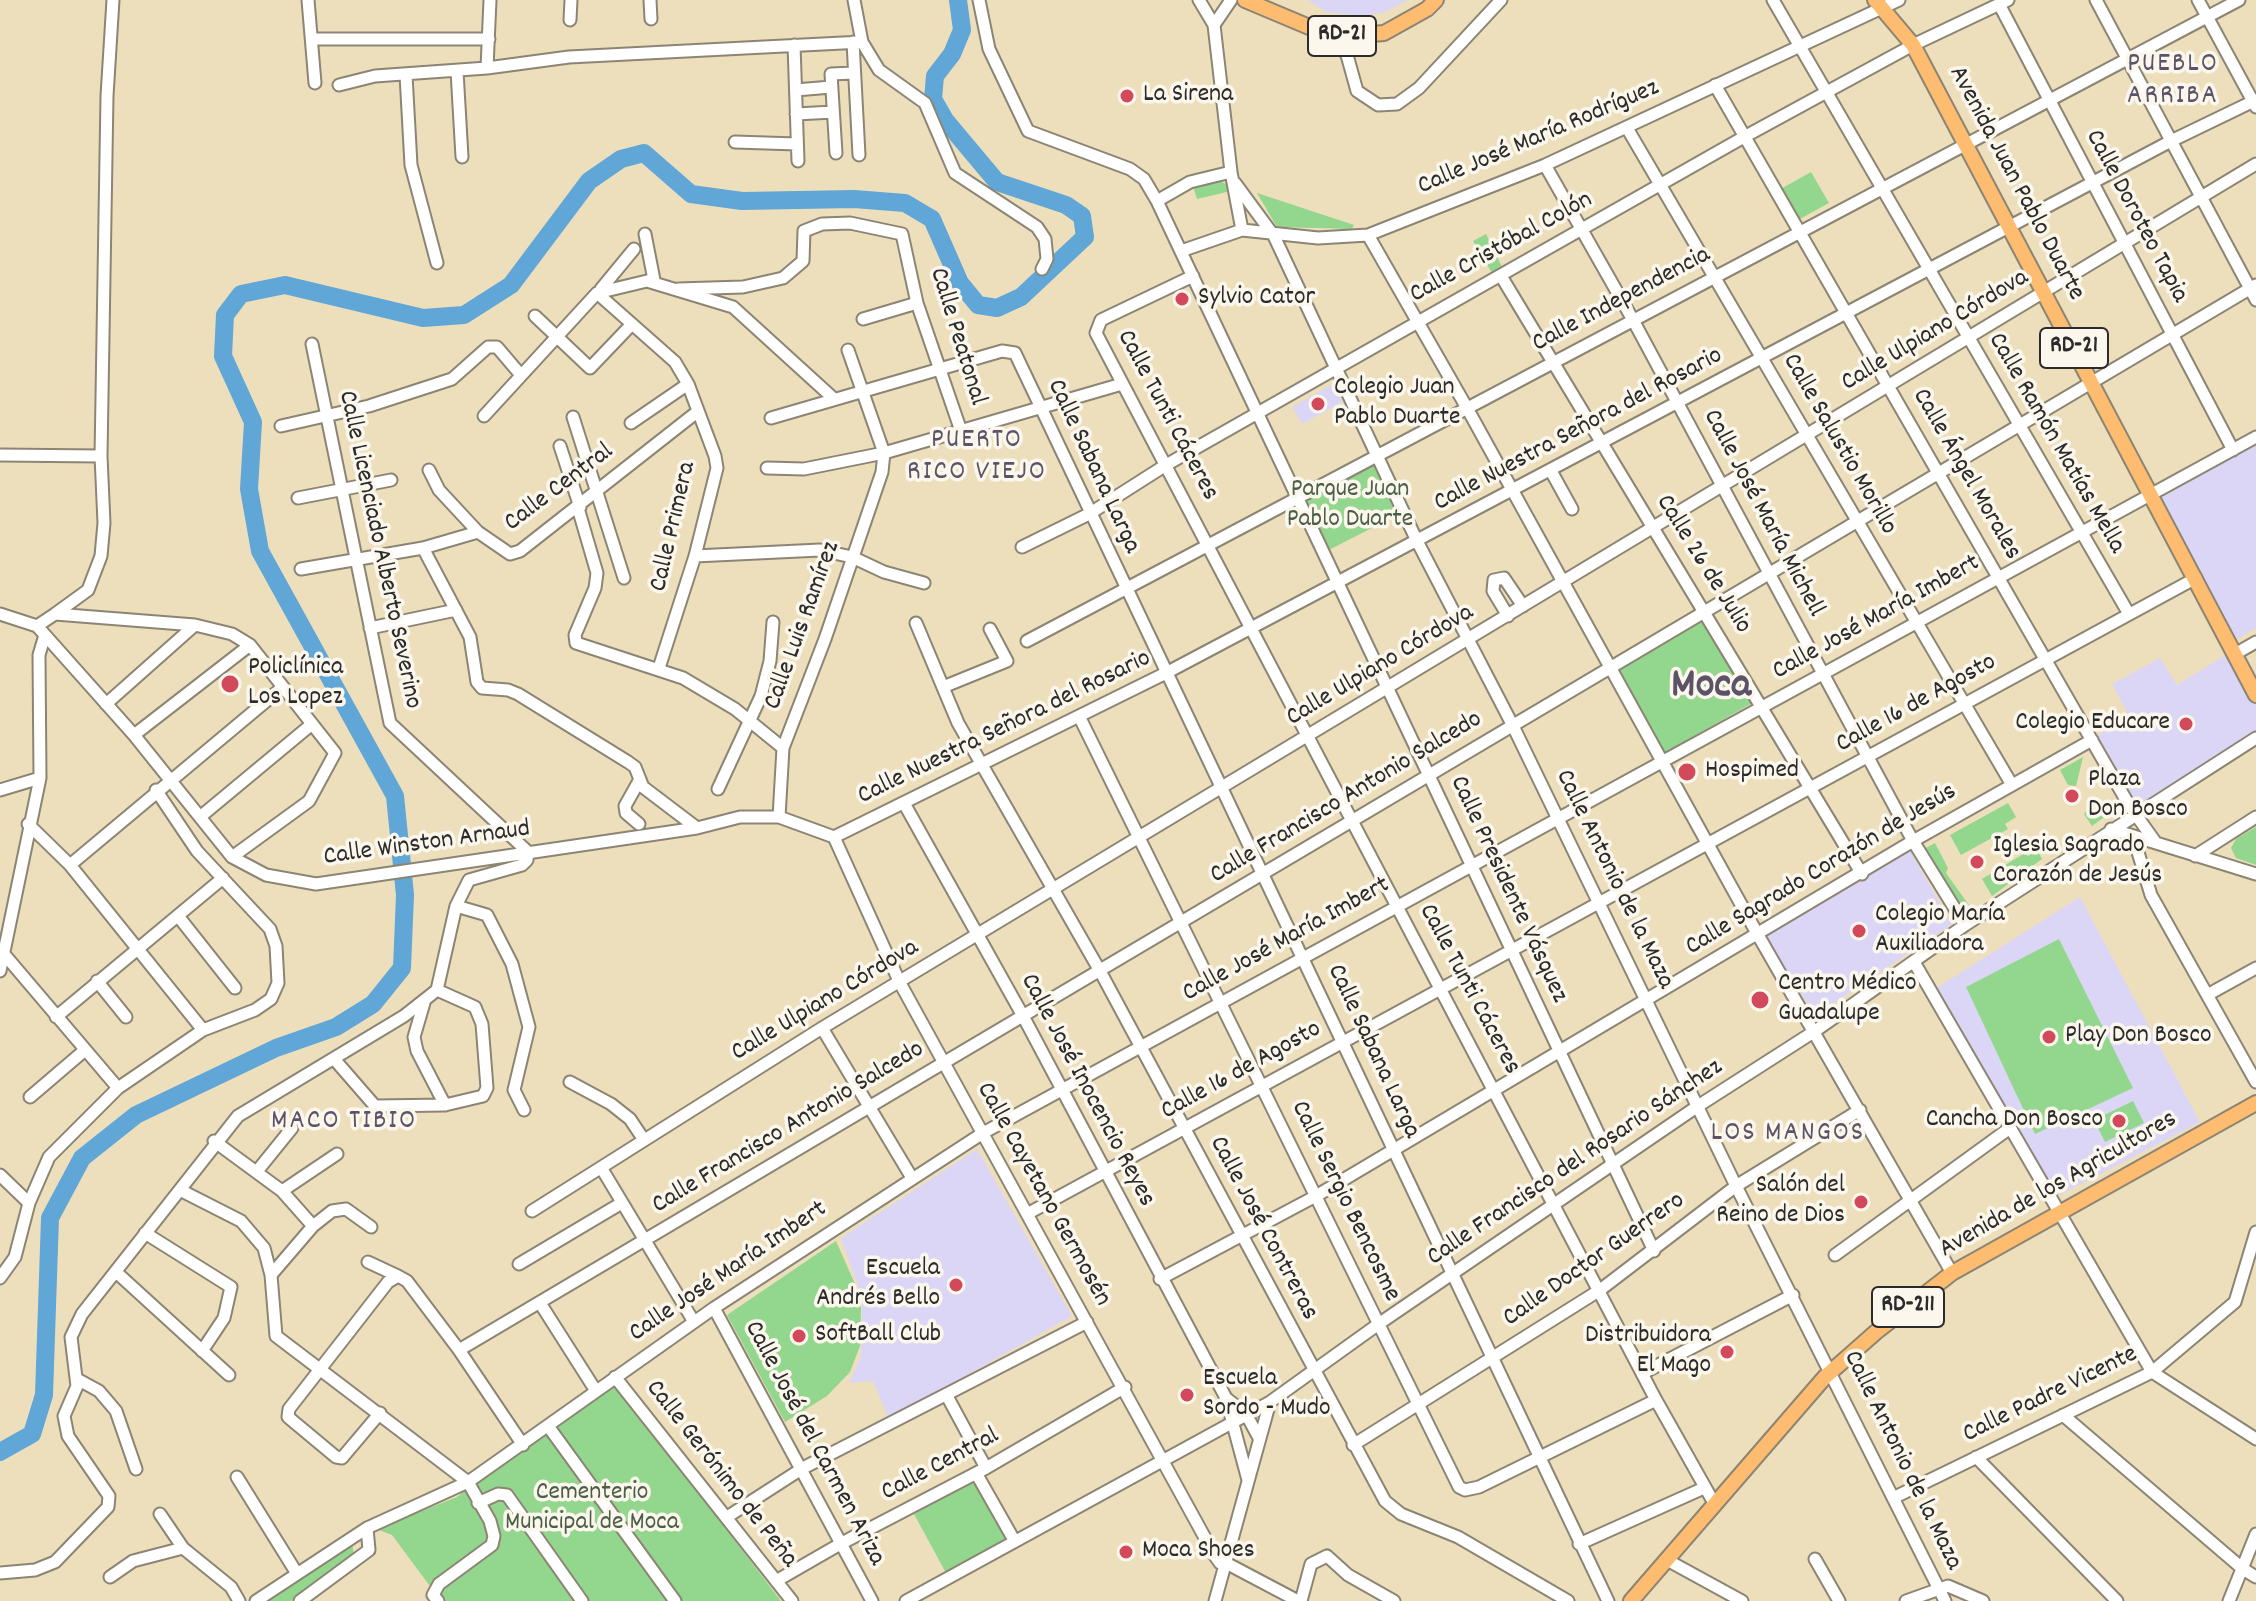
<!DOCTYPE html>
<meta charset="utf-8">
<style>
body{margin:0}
canvas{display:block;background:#eddfbc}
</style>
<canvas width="2256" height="1601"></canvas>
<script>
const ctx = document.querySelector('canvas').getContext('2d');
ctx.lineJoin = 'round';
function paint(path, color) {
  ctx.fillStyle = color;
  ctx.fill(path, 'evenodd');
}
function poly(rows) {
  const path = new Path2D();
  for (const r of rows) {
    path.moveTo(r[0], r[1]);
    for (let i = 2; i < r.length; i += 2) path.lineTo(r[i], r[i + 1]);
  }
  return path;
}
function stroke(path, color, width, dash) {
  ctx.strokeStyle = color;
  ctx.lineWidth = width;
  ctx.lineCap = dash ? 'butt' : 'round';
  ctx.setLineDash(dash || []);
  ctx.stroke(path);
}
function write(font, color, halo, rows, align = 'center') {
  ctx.font = font + ' Dekko,sans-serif';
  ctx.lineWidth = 7;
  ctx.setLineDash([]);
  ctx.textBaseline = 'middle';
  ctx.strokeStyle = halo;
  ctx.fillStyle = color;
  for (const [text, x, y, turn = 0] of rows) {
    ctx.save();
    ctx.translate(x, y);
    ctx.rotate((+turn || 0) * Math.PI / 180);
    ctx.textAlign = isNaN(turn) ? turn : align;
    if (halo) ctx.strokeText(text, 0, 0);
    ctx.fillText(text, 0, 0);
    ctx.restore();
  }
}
paint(poly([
 [1308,0,1408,0,1385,12,1363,16,1326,12],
 [1333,384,1343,402,1302,424,1292,407],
 [2256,443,2256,628,2236,640,2158,496],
 [2229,653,2256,702,2256,732,2137,808,2095,737,2129,716,2112,684,2160,658,2177,685],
 [1909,849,1952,924,1815,1016,1766,937],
 [2080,897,2200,1122,2058,1196,1935,989],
 [977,1149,1072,1316,889,1419,873,1381,849,1383,861,1356,862,1297,841,1238]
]), '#dcd6f6');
paint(poly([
 [1811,172,1829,203,1798,220,1779,190],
 [1215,178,1231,187,1231,191,1197,199,1192,183],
 [1257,193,1354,225,1352,229,1277,227],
 [1486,234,1502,267,1492,273,1473,241],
 [1374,462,1399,514,1327,551,1302,500],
 [1705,615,1754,702,1664,753,1619,669],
 [2083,757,2076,786,2068,785,2060,770],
 [2008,803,2016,817,2005,824,2008,829,1961,855,1950,835],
 [2089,807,2114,810,2092,826,2084,814],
 [2256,827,2256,865,2236,858,2231,848,2236,839],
 [1935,843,1948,868,1946,873,1971,908,1961,914,1924,849],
 [2038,851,2042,859,1992,896,1982,879,2025,853,2028,856],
 [2059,939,2133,1088,2035,1134,1966,987],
 [2133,1101,2144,1123,2105,1142,2094,1120],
 [836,1241,855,1284,861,1308,860,1346,850,1372,827,1396,785,1422,727,1315],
 [609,1381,726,1529,781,1601,441,1601,392,1535,376,1529,457,1497],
 [976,1480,1010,1539,946,1573,914,1514],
 [351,1539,354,1554,291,1601,266,1601]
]), '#93d68d');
stroke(poly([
 [0,1452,32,1434,44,1395,50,1218,82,1158,136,1115,276,1048,336,1027,373,1004,402,968,405,895,395,796,260,551,249,489,253,422,223,356,225,315,241,294,285,285,423,318,464,315,511,285,589,181,621,159,644,153,691,194,742,201,854,199,905,203,932,219,960,283,978,305,997,308,1021,297,1085,237,1082,216,1066,205,997,182,945,120,933,99,935,76,952,54,962,30,958,0]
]), '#60a6d6', 18);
const minor = poly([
 [308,0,315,83],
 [650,0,651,19],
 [854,0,862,42,879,70,925,103,955,173,1037,227,1045,239,1047,259,1042,269],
 [979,0,989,49,1028,131,1130,169,1144,179,1157,201,1654,1251],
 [1199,0,1214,25],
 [1231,0,1214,25,1231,172,1242,230],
 [1773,0,2129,614],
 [2096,0,2256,300],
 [2198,0,2256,107],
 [1999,4,2233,450],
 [570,20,571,0],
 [1333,37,1347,55,1357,91,1378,105,1397,104,1419,88,1501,0],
 [314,39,489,39],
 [853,42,859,155],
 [794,45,798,161],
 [487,68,490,0],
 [457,71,462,157],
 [406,75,411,165,437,263],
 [339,85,375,76,487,68,569,57,862,42],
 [1715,85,2129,805,2156,843],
 [796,90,831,87],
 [796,114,833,112],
 [1627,128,2012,785],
 [735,142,797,144],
 [836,153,831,74,853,73],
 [1545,165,1633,320,1913,841,1965,925],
 [1235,183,1274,236,1417,541,1513,726,1736,1186,1945,1601],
 [1157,201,1190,182,1231,172],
 [645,234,654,280],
 [1368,235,1467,408,1758,935,1952,1273],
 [1181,251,1242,230,1318,238,1368,235,1545,165,1899,0],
 [1193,276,1101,320,1096,333,1656,1400,1714,1503],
 [1501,276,1862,874],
 [601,289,634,249],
 [678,289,743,287,783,278,803,261,804,231,822,224,850,223,902,234,917,303,961,431],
 [597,293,675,362,688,384,715,456,717,468,695,556,659,668],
 [535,316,590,368,632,324],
 [863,319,917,303],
 [484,416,597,293,647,281,733,307,833,398],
 [573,417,624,578],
 [771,418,1002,351,1015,353,1608,1601],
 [631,423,688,384],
 [281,426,369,406,452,379,488,347,497,347,520,374],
 [560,446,580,507],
 [0,455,101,456],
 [767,468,804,469,884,453,1122,384],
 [429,470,439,490,478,532],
 [1551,471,1572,509],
 [298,498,391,480],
 [578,508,597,573,595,588,575,635,576,643,683,678,735,709,783,748],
 [1022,547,1089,514,1166,465,1744,137,1913,45,2008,0],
 [423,548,470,637,477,682,482,688,508,690,518,694,628,762,635,767,643,787,697,828],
 [695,556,820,550,852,557,884,572,924,583],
 [301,569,423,548,478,532,510,554,520,551,697,412],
 [0,614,37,626,55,614,195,625,232,634,250,645,335,753,309,801,232,857],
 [55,614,88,590,101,556,104,523,101,456,107,96,113,0],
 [1508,616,1493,591,1494,580,1504,578,1523,606],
 [916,623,958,723,1100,971,1385,1501,1401,1514,1458,1537,1568,1601],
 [37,626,134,735,232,857,266,875,316,884,697,828,740,817,779,817,834,837],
 [370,628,456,610],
 [1027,641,2239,0],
 [2235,654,2256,642],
 [943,687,1007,661,990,629],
 [106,704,195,625],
 [1079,716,1459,1487,1465,1490,1479,1487,1656,1400],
 [134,735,250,645],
 [718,789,761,696,770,661,773,622],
 [0,790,40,778],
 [905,805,1023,1016,1226,1398,1248,1480],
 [200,817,312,724],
 [779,817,783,748,825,639,882,472,884,453,848,350],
 [28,824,70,865,203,1030],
 [639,824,626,813,625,806,639,781],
 [2111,829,2256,874],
 [834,837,1166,673,2171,141,2256,100],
 [834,837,900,983,1215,1556,1220,1563,1226,1563,1298,1601],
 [2134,839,2151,895,2256,1082],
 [2195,856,2256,817],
 [70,865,283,687],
 [456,906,487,915,512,964,529,1027,514,1090,524,1110],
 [178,916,235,988],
 [4,954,118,1088],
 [1914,962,2152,1372,2256,1439],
 [0,971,40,778,39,655,45,635],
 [97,981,126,1017],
 [2209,994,2256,968],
 [424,1003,414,1037,417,1051,445,1105],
 [56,1017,223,878],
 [822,1028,912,1178],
 [335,1060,375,1106,445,1105,483,1096,487,1088,482,1024,475,1007,437,990],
 [570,1082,611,1104,630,1119,644,1140],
 [30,1097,85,1050],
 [214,1141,282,1191,313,1226],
 [602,1169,694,1322],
 [258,1170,292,1128],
 [0,1175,29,1203],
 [180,1190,241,1221,264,1248,271,1275,276,1336,468,1482,490,1521,494,1536,492,1545,439,1584,433,1595,438,1601],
 [282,1191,337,1154],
 [532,1211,822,1028,2256,164],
 [1027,1214,2196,578],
 [145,1233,231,1287,224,1318,202,1351],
 [1835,1255,2010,1128],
 [368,1262,398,1276],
 [519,1264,620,1204],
 [116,1272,229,1375],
 [271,1275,313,1226,332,1211,346,1209,371,1227],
 [0,1278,15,1257,29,1203,49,1157,118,1088,203,1030,255,1010,271,999,278,983,276,946,270,929,197,851,156,790],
 [1160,1279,1316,1196,1913,841,2092,740],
 [540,1303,596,1391],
 [714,1308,872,1601],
 [459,1350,2256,285],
 [1643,1373,1793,1295],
 [615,1377,792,1601],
 [77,1379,99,1391,116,1411,136,1469],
 [947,1396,986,1468],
 [1226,1398,1246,1414,1259,1438],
 [380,1413,342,1458,336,1457,288,1417,289,1409,388,1282,398,1276,407,1281,459,1350,523,1445],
 [2063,1415,2243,1569,2256,1577],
 [548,1426,675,1601],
 [1353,1445,1600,1290,1736,1186,1860,1110],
 [1976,1457,2117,1601],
 [976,1473,1014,1540],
 [237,1477,296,1572],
 [1893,1498,2152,1372,2235,1302,2256,1232],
 [478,1503,498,1494,507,1495,582,1601],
 [160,1514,183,1548,231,1587,239,1601],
 [727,1517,803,1468,1087,1322],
 [1579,1544,1704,1488],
 [1815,1559,1839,1601],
 [1667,1560,1742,1601],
 [0,1573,35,1570,55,1562,108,1507,109,1496,68,1436,64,1416,77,1386,71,1337,82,1314,238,1116,404,1016,437,990,456,906,469,880,522,865,527,860,528,852,390,723,312,344],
 [110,1577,133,1561,183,1548],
 [776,1581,842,1543,986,1468,1125,1387],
 [256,1601,367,1528,468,1482,714,1308,983,1133,2256,437],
 [300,1601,369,1550,367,1528],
 [906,1601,1270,1402,1380,1323,1698,1106,1815,1031,1965,925,2256,738],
 [1215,1601,1270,1402],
 [1301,1601,1311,1564,1327,1556,1348,1575,1394,1601],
 [1906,1601,1948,1586,1983,1601],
 [2229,1601,2256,1534]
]);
const major = poly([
 [1245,0,1333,37,1384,33,1427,9,1436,0],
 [1875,0,1913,45,2256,695],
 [1631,1601,1825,1377,1876,1332,1952,1273,2256,1103]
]);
stroke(minor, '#8c8574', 15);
stroke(major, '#8c8574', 18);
stroke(minor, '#fff', 11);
stroke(major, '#fdbc70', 14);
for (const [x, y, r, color] of [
 [1127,96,8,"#d1495b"],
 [1182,299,8,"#d1495b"],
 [1318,404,8,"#d1495b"],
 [230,684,10,"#d1495b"],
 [2186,724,8,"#d1495b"],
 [1687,772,10,"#d1495b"],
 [2072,796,8,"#d1495b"],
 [1977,862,8,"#d1495b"],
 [1859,931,8,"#d1495b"],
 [1760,1000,10,"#d1495b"],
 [2049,1037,8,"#d1495b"],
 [2119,1121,8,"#d1495b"],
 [1861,1202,8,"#d1495b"],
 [956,1285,8,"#d1495b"],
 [799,1336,8,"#d1495b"],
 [1727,1352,8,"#d1495b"],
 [1187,1395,8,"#d1495b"],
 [1126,1552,8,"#d1495b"]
]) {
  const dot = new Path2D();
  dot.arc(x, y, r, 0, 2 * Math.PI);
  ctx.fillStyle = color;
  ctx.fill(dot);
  stroke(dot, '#fbf7ec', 3);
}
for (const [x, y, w] of [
 [1342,36,68],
 [2074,348,68],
 [1908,1307,72]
]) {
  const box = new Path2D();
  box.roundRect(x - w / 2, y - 20, w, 40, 6);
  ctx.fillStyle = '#fbf7ec';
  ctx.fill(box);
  stroke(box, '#2b2b2b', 2);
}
write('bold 24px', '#2b2b2b', null, [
 ["RD-21",1342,36],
 ["RD-21",2074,348],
 ["RD-211",1908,1307]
]);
write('26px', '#2b2b2b', '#fbf7ec', [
 ["La Sirena",1143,96],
 ["Sylvio Cator",1198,299],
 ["Colegio Juan",1334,389],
 ["Pablo Duarte",1334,419],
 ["Policlínica",248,669],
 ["Los Lopez",248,699],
 ["Colegio Educare",2170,724,"right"],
 ["Hospimed",1705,772],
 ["Plaza",2088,781],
 ["Don Bosco",2088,811],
 ["Iglesia Sagrado",1993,847],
 ["Corazón de Jesús",1993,877],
 ["Colegio María",1875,916],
 ["Auxiliadora",1875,946],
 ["Centro Médico",1778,985],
 ["Guadalupe",1778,1015],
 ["Play Don Bosco",2065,1037],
 ["Cancha Don Bosco",2103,1121,"right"],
 ["Salón del",1845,1187,"right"],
 ["Reino de Dios",1845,1217,"right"],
 ["Escuela",940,1270,"right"],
 ["Andrés Bello",940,1300,"right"],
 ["SoftBall Club",815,1336],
 ["Distribuidora",1711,1337,"right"],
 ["El Mago",1711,1367,"right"],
 ["Escuela",1203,1380],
 ["Sordo - Mudo",1203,1410],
 ["Moca Shoes",1142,1552]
], 'left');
write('26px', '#2b2b2b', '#fbf7ec', [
 ["Calle José María Rodríguez",1539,139,-23],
 ["Avenida Juan Pablo Duarte",2015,184,62],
 ["Calle Doroteo Tapia",2135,217,62],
 ["Calle Cristóbal Colón",1502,249,-29],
 ["Calle Independencia",1622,301,-28],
 ["Calle Ulpiano Córdova",1936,332,-31],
 ["Calle Peatonal",956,337,73],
 ["Calle Tunti Cáceres",1166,416,62],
 ["Calle Nuestra Señora del Rosario",1579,431,-28],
 ["Calle Ramón Matías Mella",2055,444,60],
 ["Calle Salustio Morillo",1838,445,60],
 ["Calle Sabana Larga",1092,467,65],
 ["Calle Ángel Morales",1965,475,60],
 ["Calle Central",560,489,-37],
 ["Calle José María Michell",1762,514,62],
 ["Calle Primera",675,527,-77],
 ["Calle Licenciado Alberto Severino",378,550,78],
 ["Calle 26 de Julio",1702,565,58],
 ["Calle José María Imbert",1877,619,-29],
 ["Calle Luis Ramírez",804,626,-70],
 ["Calle Ulpiano Córdova",1381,667,-31],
 ["Calle 16 de Agosto",1917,705,-29],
 ["Calle Nuestra Señora del Rosario",1005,729,-26],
 ["Calle Francisco Antonio Salcedo",1347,799,-31],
 ["Calle Winston Arnaud",427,845,-8],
 ["Calle Sagrado Corazón de Jesús",1822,871,-31],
 ["Calle Antonio de la Maza",1613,880,64],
 ["Calle Presidente Vásquez",1507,890,65],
 ["Calle José María Imbert",1287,941,-29],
 ["Calle Tunti Cáceres",1468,990,62],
 ["Calle Ulpiano Córdova",826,1002,-31],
 ["Calle Sabana Larga",1372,1052,65],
 ["Calle 16 de Agosto",1242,1072,-29],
 ["Calle José Inocencio Reyes",1086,1091,62],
 ["Calle Francisco Antonio Salcedo",789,1129,-31],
 ["Calle Francisco del Rosario Sánchez",1576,1164,-34],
 ["Avenida de los Agricultores",2059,1186,-30],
 ["Calle Cayetano Germosén",1042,1195,61],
 ["Calle Sergio Bencosme",1344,1202,64],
 ["Calle José Contreras",1262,1229,62],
 ["Calle Doctor Guerrero",1595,1261,-35],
 ["Calle José María Imbert",729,1273,-34],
 ["Calle Padre Vicente",2051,1396,-26],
 ["Calle José del Carmen Ariza",813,1444,62],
 ["Calle Antonio de la Maza",1901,1461,64],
 ["Calle Central",941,1466,-28],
 ["Calle Gerónimo de Peña",720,1475,52]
]);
write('26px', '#4a5e48', '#fbf7ec', [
 ["Parque Juan",1350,491],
 ["Pablo Duarte",1350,521],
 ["Cementerio",592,1494],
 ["Municipal de Moca",592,1524]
]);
ctx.letterSpacing = '2px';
write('28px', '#5d5369', '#fbf7ec', [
 ["PUEBLO",2173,66],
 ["ARRIBA",2173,98],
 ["PUERTO",977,442],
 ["RICO VIEJO",977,474],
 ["MACO TIBIO",344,1123],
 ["LOS MANGOS",1788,1135]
]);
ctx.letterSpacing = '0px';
write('bold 42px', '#5d5369', '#fbf7ec', [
 ["Moca",1711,689]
]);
</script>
